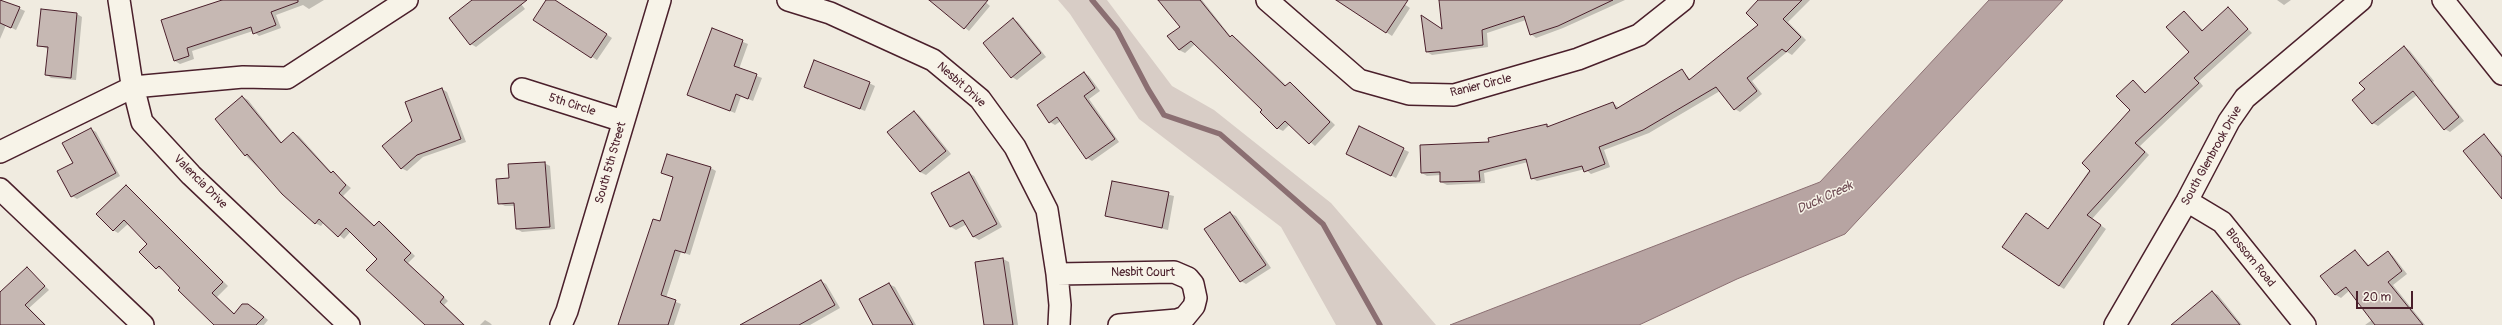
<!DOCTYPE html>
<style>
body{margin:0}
#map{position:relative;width:2502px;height:325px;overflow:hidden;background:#f0ebe0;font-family:Pangolin,sans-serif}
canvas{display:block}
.scale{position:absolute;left:2356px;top:291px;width:57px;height:18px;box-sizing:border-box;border:2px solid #4a1f2b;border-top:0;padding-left:5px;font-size:12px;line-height:14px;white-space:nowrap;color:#4a1f2b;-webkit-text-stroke:3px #f7f3e8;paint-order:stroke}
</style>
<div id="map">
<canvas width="2502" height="325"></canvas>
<div class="scale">20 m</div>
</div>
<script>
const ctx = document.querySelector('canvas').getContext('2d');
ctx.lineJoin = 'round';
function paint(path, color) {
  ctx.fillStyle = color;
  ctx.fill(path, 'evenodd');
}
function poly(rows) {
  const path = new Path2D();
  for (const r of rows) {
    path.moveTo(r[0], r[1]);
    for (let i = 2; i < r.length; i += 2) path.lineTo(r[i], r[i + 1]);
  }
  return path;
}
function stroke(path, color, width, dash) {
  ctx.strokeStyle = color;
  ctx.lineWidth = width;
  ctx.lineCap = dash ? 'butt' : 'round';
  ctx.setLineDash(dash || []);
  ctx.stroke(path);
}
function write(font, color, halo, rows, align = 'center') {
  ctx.font = font + ' Pangolin,sans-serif';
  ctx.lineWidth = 3;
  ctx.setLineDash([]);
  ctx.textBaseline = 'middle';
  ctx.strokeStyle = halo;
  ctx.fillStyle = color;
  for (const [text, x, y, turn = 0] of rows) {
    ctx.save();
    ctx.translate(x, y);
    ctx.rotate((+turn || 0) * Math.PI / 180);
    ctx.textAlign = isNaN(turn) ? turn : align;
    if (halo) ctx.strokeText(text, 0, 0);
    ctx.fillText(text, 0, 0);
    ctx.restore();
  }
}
paint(poly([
 [1058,0,1107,0,1172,86,1214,110,1331,203,1436,325,1336,325,1281,227,1139,119,1070,14]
]), '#d8cdc6');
const water = poly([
 [1989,0,2063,0,1845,234,1737,279,1639,325,1450,325,1820,182,1989,0]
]);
paint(water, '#b7a4a2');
stroke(water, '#8b6f72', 1);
paint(poly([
 [0,0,25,11,16,30,6,25,0,39],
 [222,0,324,0,309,9,303,5,276,15,281,28,259,36,253,31,192,51,194,59,180,64,175,61,162,21],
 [473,0,518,0,525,9,476,47,471,44],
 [547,0,554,0,612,38,597,60,534,20],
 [931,0,983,0,990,6,969,31],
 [1159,0,1202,0,1231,37,1237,39,1287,86,1290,83,1295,86,1335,125,1315,146,1290,124,1283,131,1277,128,1264,110,1195,44,1185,53,1179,50,1181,27],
 [1338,0,1398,0,1410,8,1392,36],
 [1440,0,1625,0,1563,28,1536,38,1531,34,1526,20,1487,33,1488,47,1432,55,1427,52,1444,31],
 [1760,0,1810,0,1788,22,1806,40,1792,55,1787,52,1752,81,1762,94,1740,112,1735,109,1720,91,1649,133,1604,150,1610,167,1591,174,1585,169,1537,181,1532,178,1528,162,1484,173,1485,183,1447,185,1441,182,1441,175,1427,176,1422,173,1491,143,1546,125,1550,127,1613,103,1619,108,1682,70,1691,80,1760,25],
 [2277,0,2291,0,2284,5],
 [2228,9,2252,33,2199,81,2203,86,2140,146,2149,155,2092,219,2106,229,2064,289,2059,286,2048,230,2131,110,2133,82,2146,93,2190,52,2184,12,2204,31],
 [42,10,77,14,82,17,76,80,51,78,46,74,48,49,38,45],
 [1013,19,1018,22,1046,57,1017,80,1012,77],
 [713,30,748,44,739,69,762,78,753,101,741,96,735,113,689,95],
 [2405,47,2410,51,2434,81,2433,82,2464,121,2450,132,2445,129,2417,95,2378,126,2373,123,2354,100,2366,90],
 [1084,73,1089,76,1100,91,1089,99,1119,142,1092,161,1087,158,1061,121,1055,125,1050,122],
 [869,83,875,86,865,111,805,87],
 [442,89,447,92,466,142,423,157,407,171,401,168,413,121],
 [243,97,248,100,282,143,293,133,299,136,332,173,351,188,343,196,375,226,379,222,384,225,415,256,408,263,448,301,444,305,465,325,426,325,378,259,351,231,344,239,324,222,321,226,315,223,245,155],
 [914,112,919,115,951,154,926,175,920,172],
 [1360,128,1409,152,1396,178,1352,156],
 [91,129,96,132,120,176,77,199,72,196],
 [2484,135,2502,154,2502,199],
 [544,163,550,166,555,229,522,232,517,229,515,206,505,206,499,203,510,179],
 [711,168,716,171,690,255,681,252,666,298,681,304,674,325,619,325,661,222,674,178,663,173],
 [969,173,974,176,1002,227,979,240,974,237,967,224,956,230,951,227,932,193],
 [1113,182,1174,196,1168,230,1106,215],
 [126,186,228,286,217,297,235,314,248,304,254,308,268,320,264,325,214,325,180,290,182,288,163,270,157,268,148,244,129,223,118,233,113,230],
 [1230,213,1236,216,1271,268,1246,284,1241,281],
 [2355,251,2370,266,2388,252,2393,256,2407,274,2393,285,2425,325,2365,325,2372,320,2350,290,2341,298,2336,295,2322,276],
 [1003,259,1009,262,1018,325,985,325,976,263],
 [27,268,49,290,29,308,46,325,0,325,0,292],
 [821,281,826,284,840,308,810,325,759,325],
 [889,284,895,287,916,325,875,325],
 [2212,292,2218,295,2242,325,2181,325],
 [485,320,490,323,492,325,480,325]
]), '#0003');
stroke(poly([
 [1092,0,1117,30,1148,89,1164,115,1220,134,1323,224,1380,325]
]), '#8b6f72', 5.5);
const building = poly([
 [0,0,20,7,11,28,0,23,0,0],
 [222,0,298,0,298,2,271,12,276,25,253,34,251,27,187,48,189,56,174,61,161,20,222,0],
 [472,0,527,0,470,45,449,18,472,0],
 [546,0,555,0,607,34,591,58,533,20,546,0],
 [929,0,988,0,964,29,929,0],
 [1158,0,1200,0,1230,37,1232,35,1285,86,1290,82,1330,122,1309,144,1285,121,1277,129,1260,112,1262,110,1191,41,1179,50,1167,36,1180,27,1158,0],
 [1336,0,1408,0,1386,33,1336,0],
 [1439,0,1613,0,1558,26,1530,35,1524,16,1482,30,1483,45,1426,52,1421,15,1442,29,1439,0],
 [1758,0,1802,0,1783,19,1801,37,1786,52,1782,49,1747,78,1757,91,1734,110,1716,87,1643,130,1599,147,1605,164,1584,172,1582,166,1531,179,1526,159,1479,171,1480,181,1440,182,1440,172,1421,173,1420,145,1489,142,1488,138,1547,124,1547,127,1613,102,1616,109,1682,69,1689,80,1758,25,1746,13,1758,0],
 [2228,7,2248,29,2194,78,2199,83,2135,143,2145,152,2087,215,2101,225,2059,286,2002,247,2026,213,2048,229,2090,171,2082,163,2130,110,2116,96,2133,80,2145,93,2189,52,2166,27,2184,11,2202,31,2228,7],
 [41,9,77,13,71,78,45,75,48,47,37,46,41,9],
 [1013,18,1041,53,1011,78,983,43,1013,18],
 [712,28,743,40,734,66,757,74,748,99,736,94,730,111,687,95,712,28],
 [2404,46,2459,117,2444,130,2413,91,2372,124,2352,100,2365,89,2359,83,2404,46],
 [814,60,870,82,860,109,804,87,814,60],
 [1084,72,1095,88,1084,96,1115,139,1086,159,1057,117,1049,123,1037,105,1084,72],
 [442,88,461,139,417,155,401,169,382,146,412,121,405,102,442,88],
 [242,96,281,143,293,132,331,173,333,171,346,185,339,193,374,226,379,221,411,253,404,260,444,297,440,302,464,325,425,325,366,270,377,259,346,228,338,237,319,219,315,224,282,194,247,154,245,156,215,119,242,96],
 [914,111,946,151,920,172,887,132,914,111],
 [1359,126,1404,148,1391,176,1346,154,1359,126],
 [91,128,116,173,71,197,57,171,73,163,62,143,91,128],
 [2484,134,2502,157,2502,199,2463,151,2484,134],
 [667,154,711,167,685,253,675,250,661,295,676,300,668,325,618,325,653,219,660,221,673,177,661,173,667,154],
 [545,162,550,227,516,229,514,203,498,204,496,179,509,178,508,164,545,162],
 [969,172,997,224,973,237,963,220,950,227,931,193,969,172],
 [1112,181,1169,192,1162,228,1105,216,1112,181],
 [126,185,223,282,212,293,234,314,242,304,248,304,264,317,256,325,214,325,178,290,180,288,159,266,156,269,139,252,147,244,124,220,113,231,96,214,126,185],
 [1230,212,1266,265,1240,282,1204,229,1230,212],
 [2355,250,2368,266,2388,251,2402,271,2388,282,2423,325,2375,325,2346,287,2335,295,2320,276,2355,250],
 [1003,258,1013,325,984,325,975,262,1003,258],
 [27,267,45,286,25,305,45,325,0,325,0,292,27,267],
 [821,280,835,305,799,325,740,325,821,280],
 [889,283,913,325,873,325,859,299,889,283],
 [2212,291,2240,325,2171,325,2212,291]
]);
paint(building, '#c6b8b3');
stroke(building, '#4a1f2b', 1);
const minor = poly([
 [119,0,131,78,142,122,191,175,349,325],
 [788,0,830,13,933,60,980,99,1015,147,1047,210,1057,274,1060,305,1059,325],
 [1267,0,1359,80,1409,94,1454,95,1578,59,1639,35,1683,0],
 [2443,0,2502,74],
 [522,89,623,121],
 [0,152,133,87,243,77,287,78,407,0],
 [0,189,143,325],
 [2187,201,2222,222,2305,325],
 [1057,274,1174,272,1188,278,1193,284,1196,298,1194,306,1185,317,1177,320,1119,325],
 [561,325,567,311,660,0],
 [2115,325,2187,201,2229,121,2245,98,2361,0]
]);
stroke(minor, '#4a1f2b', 24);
stroke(minor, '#f7f3e8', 21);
write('12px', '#4a1f2b', '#f7f3e8', [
 ["Nesbit Drive",961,85,42],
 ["Ranier Circle",1481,86,-14],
 ["5th Circle",572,105,18],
 ["South Glenbrook Drive",2212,156,-61],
 ["South 5th Street",611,163,-74],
 ["Valencia Drive",200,182,45],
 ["Blossom Road",2250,258,51],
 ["Nesbit Court",1143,273]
]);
write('italic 13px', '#704e55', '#f7f3e8', [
 ["Duck Creek",1825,198,-25]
]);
</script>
